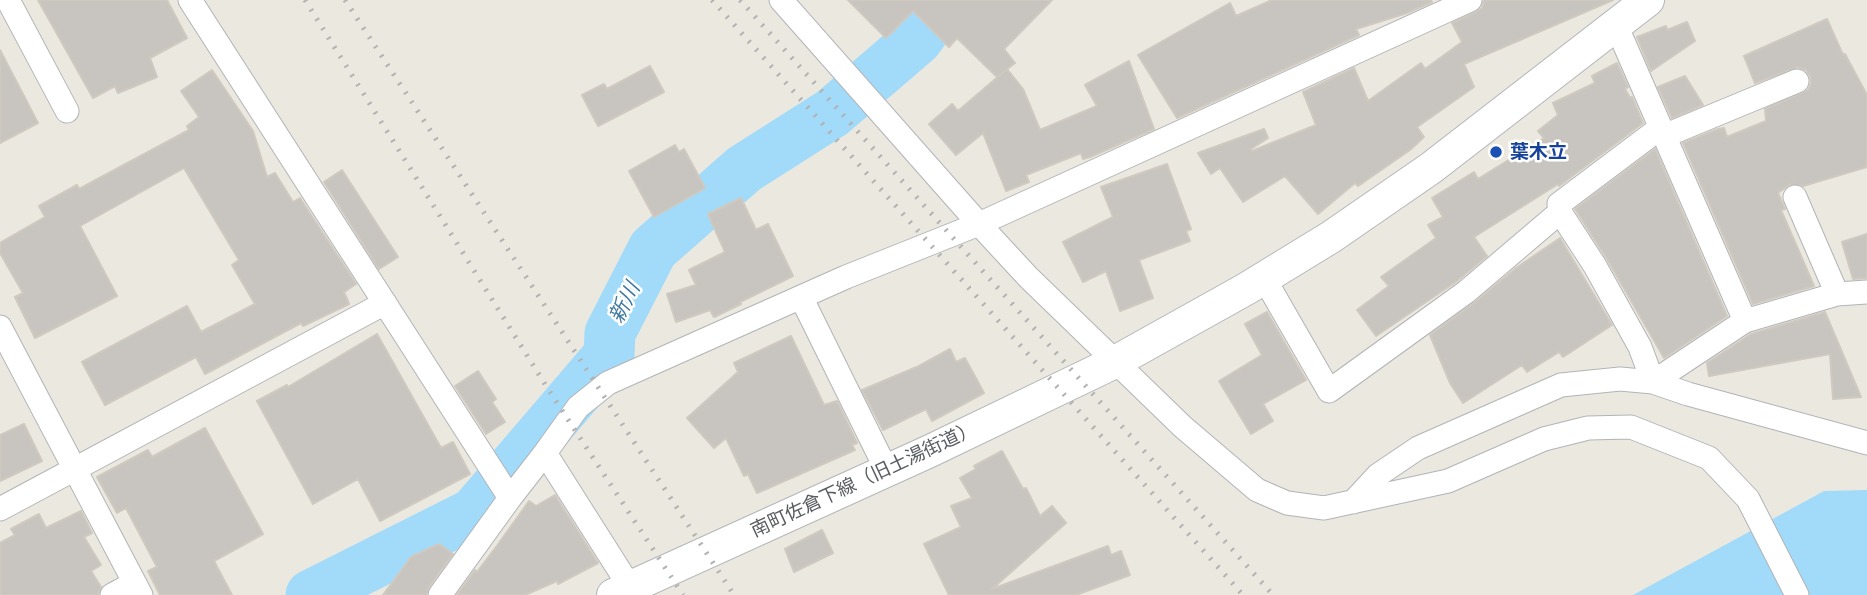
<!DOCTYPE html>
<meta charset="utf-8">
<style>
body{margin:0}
canvas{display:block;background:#ebe8e0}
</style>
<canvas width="1867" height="595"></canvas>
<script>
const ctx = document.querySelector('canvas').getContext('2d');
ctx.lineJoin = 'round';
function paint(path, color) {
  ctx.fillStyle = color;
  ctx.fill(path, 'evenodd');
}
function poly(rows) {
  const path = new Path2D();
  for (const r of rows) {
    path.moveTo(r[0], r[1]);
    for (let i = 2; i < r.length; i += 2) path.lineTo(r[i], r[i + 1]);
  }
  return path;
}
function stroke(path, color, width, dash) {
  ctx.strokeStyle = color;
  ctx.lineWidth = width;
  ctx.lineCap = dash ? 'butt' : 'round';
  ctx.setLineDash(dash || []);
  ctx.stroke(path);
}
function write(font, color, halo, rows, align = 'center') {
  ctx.font = font + ' Figtree,"Noto Sans JP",sans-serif';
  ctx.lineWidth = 5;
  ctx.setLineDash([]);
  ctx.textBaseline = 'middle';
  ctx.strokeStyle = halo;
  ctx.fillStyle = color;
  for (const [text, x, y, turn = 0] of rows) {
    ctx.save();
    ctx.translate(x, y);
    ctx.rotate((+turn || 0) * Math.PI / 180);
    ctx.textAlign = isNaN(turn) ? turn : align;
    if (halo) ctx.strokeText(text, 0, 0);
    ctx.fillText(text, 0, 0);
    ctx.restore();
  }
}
paint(poly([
 [1867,490,1867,595,1633,595,1824,491]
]), '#a2dbf9');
stroke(poly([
 [311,595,474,513,609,355,610,333,653,249,744,169,832,113,917,40,946,0]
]), '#a2dbf9', 51);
const building = poly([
 [38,0,167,0,187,38,150,58,157,77,118,93,115,86,93,98,38,0],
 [848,0,1052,0,1004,49,1015,63,997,77,957,38,949,47,913,11,886,38,848,0],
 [1272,0,1431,0,1432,2,1407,13,1356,29,1359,35,1177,118,1138,55,1230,3,1236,16,1272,0],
 [1484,0,1613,0,1464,64,1474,87,1417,127,1424,137,1410,150,1358,186,1355,183,1318,214,1285,176,1243,202,1220,168,1211,174,1198,153,1264,129,1268,138,1251,149,1252,151,1316,125,1303,92,1354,68,1368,101,1421,63,1425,69,1462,42,1452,23,1476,12,1482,8,1484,0],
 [1827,19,1843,55,1845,54,1867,95,1867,167,1803,186,1790,184,1778,193,1785,209,1781,210,1814,286,1753,304,1683,143,1718,129,1724,128,1727,137,1766,121,1765,109,1808,90,1811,83,1810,76,1806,70,1798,67,1755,83,1744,56,1827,19],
 [1687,22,1695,41,1651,71,1637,37,1666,26,1667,30,1687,22],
 [0,50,38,123,0,143,0,50],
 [1129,61,1154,129,1090,157,1083,159,1081,153,1026,175,1029,182,1006,191,983,133,956,155,929,124,952,104,958,111,1007,69,1023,89,1040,130,1097,106,1085,85,1129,61],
 [1617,63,1628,87,1625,89,1630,98,1632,97,1643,123,1559,186,1558,184,1474,237,1487,256,1457,281,1376,336,1357,310,1389,286,1381,277,1436,238,1428,225,1443,217,1432,198,1474,172,1478,179,1544,138,1538,131,1558,115,1553,103,1595,83,1592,76,1617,63],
 [650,66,664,92,598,126,582,95,604,84,607,89,650,66],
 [212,70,253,131,267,177,275,173,293,202,300,198,356,284,344,292,349,304,303,326,301,323,205,374,196,357,105,405,82,362,187,306,201,332,255,304,232,265,239,260,184,168,80,226,117,296,35,338,15,297,23,293,0,253,0,243,45,217,39,206,77,185,79,189,189,130,187,126,199,117,181,91,212,70],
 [1685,76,1703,105,1672,118,1658,87,1685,76],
 [675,145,679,152,684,149,705,188,654,217,629,171,675,145],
 [1655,149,1727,316,1664,358,1607,259,1575,209,1655,149],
 [1167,164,1191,229,1186,231,1190,241,1139,260,1153,298,1120,311,1106,271,1083,282,1063,242,1113,217,1101,187,1167,164],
 [342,170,398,257,379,269,324,182,342,170],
 [741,198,756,230,768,224,793,276,740,302,741,304,714,317,710,310,676,322,667,294,696,285,689,270,725,252,708,214,741,198],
 [1867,234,1867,278,1853,279,1842,242,1867,234],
 [1560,238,1612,325,1563,357,1559,352,1527,372,1522,365,1463,403,1450,383,1430,335,1474,303,1516,268,1560,238],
 [1267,312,1306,380,1263,404,1273,421,1251,434,1219,381,1262,355,1245,324,1267,312],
 [1825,312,1861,397,1833,399,1830,354,1709,376,1707,363,1751,334,1825,312],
 [377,334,441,448,453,442,470,474,380,521,358,479,313,504,257,401,287,385,288,387,377,334],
 [791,336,824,405,837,401,857,443,852,445,855,450,757,493,748,474,744,476,726,438,714,448,687,418,738,372,734,363,791,336],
 [950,349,956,362,965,358,984,393,932,421,926,409,883,430,862,390,919,366,950,349],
 [478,371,496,399,492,402,505,422,486,434,455,386,478,371],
 [24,424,42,461,0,481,0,435,24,424],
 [205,428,263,534,214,561,232,595,160,595,148,571,157,567,126,508,117,513,97,477,148,450,152,457,205,428],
 [1002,451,1023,489,1026,488,1040,516,1052,506,1066,523,992,589,1108,546,1111,555,1121,551,1130,575,1076,595,949,595,924,544,961,527,951,506,972,498,960,478,976,469,974,466,1002,451],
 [555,495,598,563,558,584,557,581,525,595,457,595,475,570,477,572,499,543,529,501,536,506,555,495],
 [81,511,92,533,84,537,101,565,91,571,101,587,98,595,0,595,0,543,15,535,11,529,39,514,46,528,81,511],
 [822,530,833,553,794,572,785,549,822,530],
 [439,544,453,554,429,587,426,595,383,595,411,557,439,544]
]);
paint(building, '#c8c5c0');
stroke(building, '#cfc9bf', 2);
const street = poly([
 [8,0,67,111],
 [190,0,510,498],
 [781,0,979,224,1028,277,1183,427,1257,490,1287,503,1324,508,1448,481,1544,439,1588,428,1631,427,1709,458,1748,499,1797,595],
 [1616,25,1745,321],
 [1664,136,1797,81],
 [1795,197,1837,294],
 [1560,212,1595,266,1640,347,1653,382,1745,321,1837,294,1867,292],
 [1264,278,1329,391,1466,292,1560,212,1559,204,1660,128],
 [801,297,887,471],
 [0,327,141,595],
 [545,453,578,407,608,383,846,277,979,224,1470,0],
 [1353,502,1378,475,1418,448,1561,385,1620,379,1653,382,1688,394,1867,443],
 [0,509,385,303],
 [112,595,134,583],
 [440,595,510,498,545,453,635,595]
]);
const secondary = poly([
 [613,595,930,451,1115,362,1246,289,1331,237,1431,168,1648,0]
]);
stroke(street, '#b1b4b7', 25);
stroke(secondary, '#b2b6ba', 34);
stroke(street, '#fff', 23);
stroke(secondary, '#fff', 32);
stroke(poly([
 [305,0,548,389,683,595],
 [345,0,734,595],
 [712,0,1243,595],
 [740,0,1273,595]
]), '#b1b2b2', 5, [2, 9]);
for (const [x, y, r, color] of [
 [1496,152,7,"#1a4fb4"]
]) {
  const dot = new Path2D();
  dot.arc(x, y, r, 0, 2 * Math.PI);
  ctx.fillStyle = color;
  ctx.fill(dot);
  stroke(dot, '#fff', 2.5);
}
write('bold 19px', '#164399', '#fff', [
 ["葉木立",1510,152]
], 'left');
write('19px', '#595d61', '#fff', [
 ["南町佐倉下線（旧土湯街道）",864,480,-25]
]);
write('italic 21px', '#3f78a1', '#fff', [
 ["新川",625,303,-63]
]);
</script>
